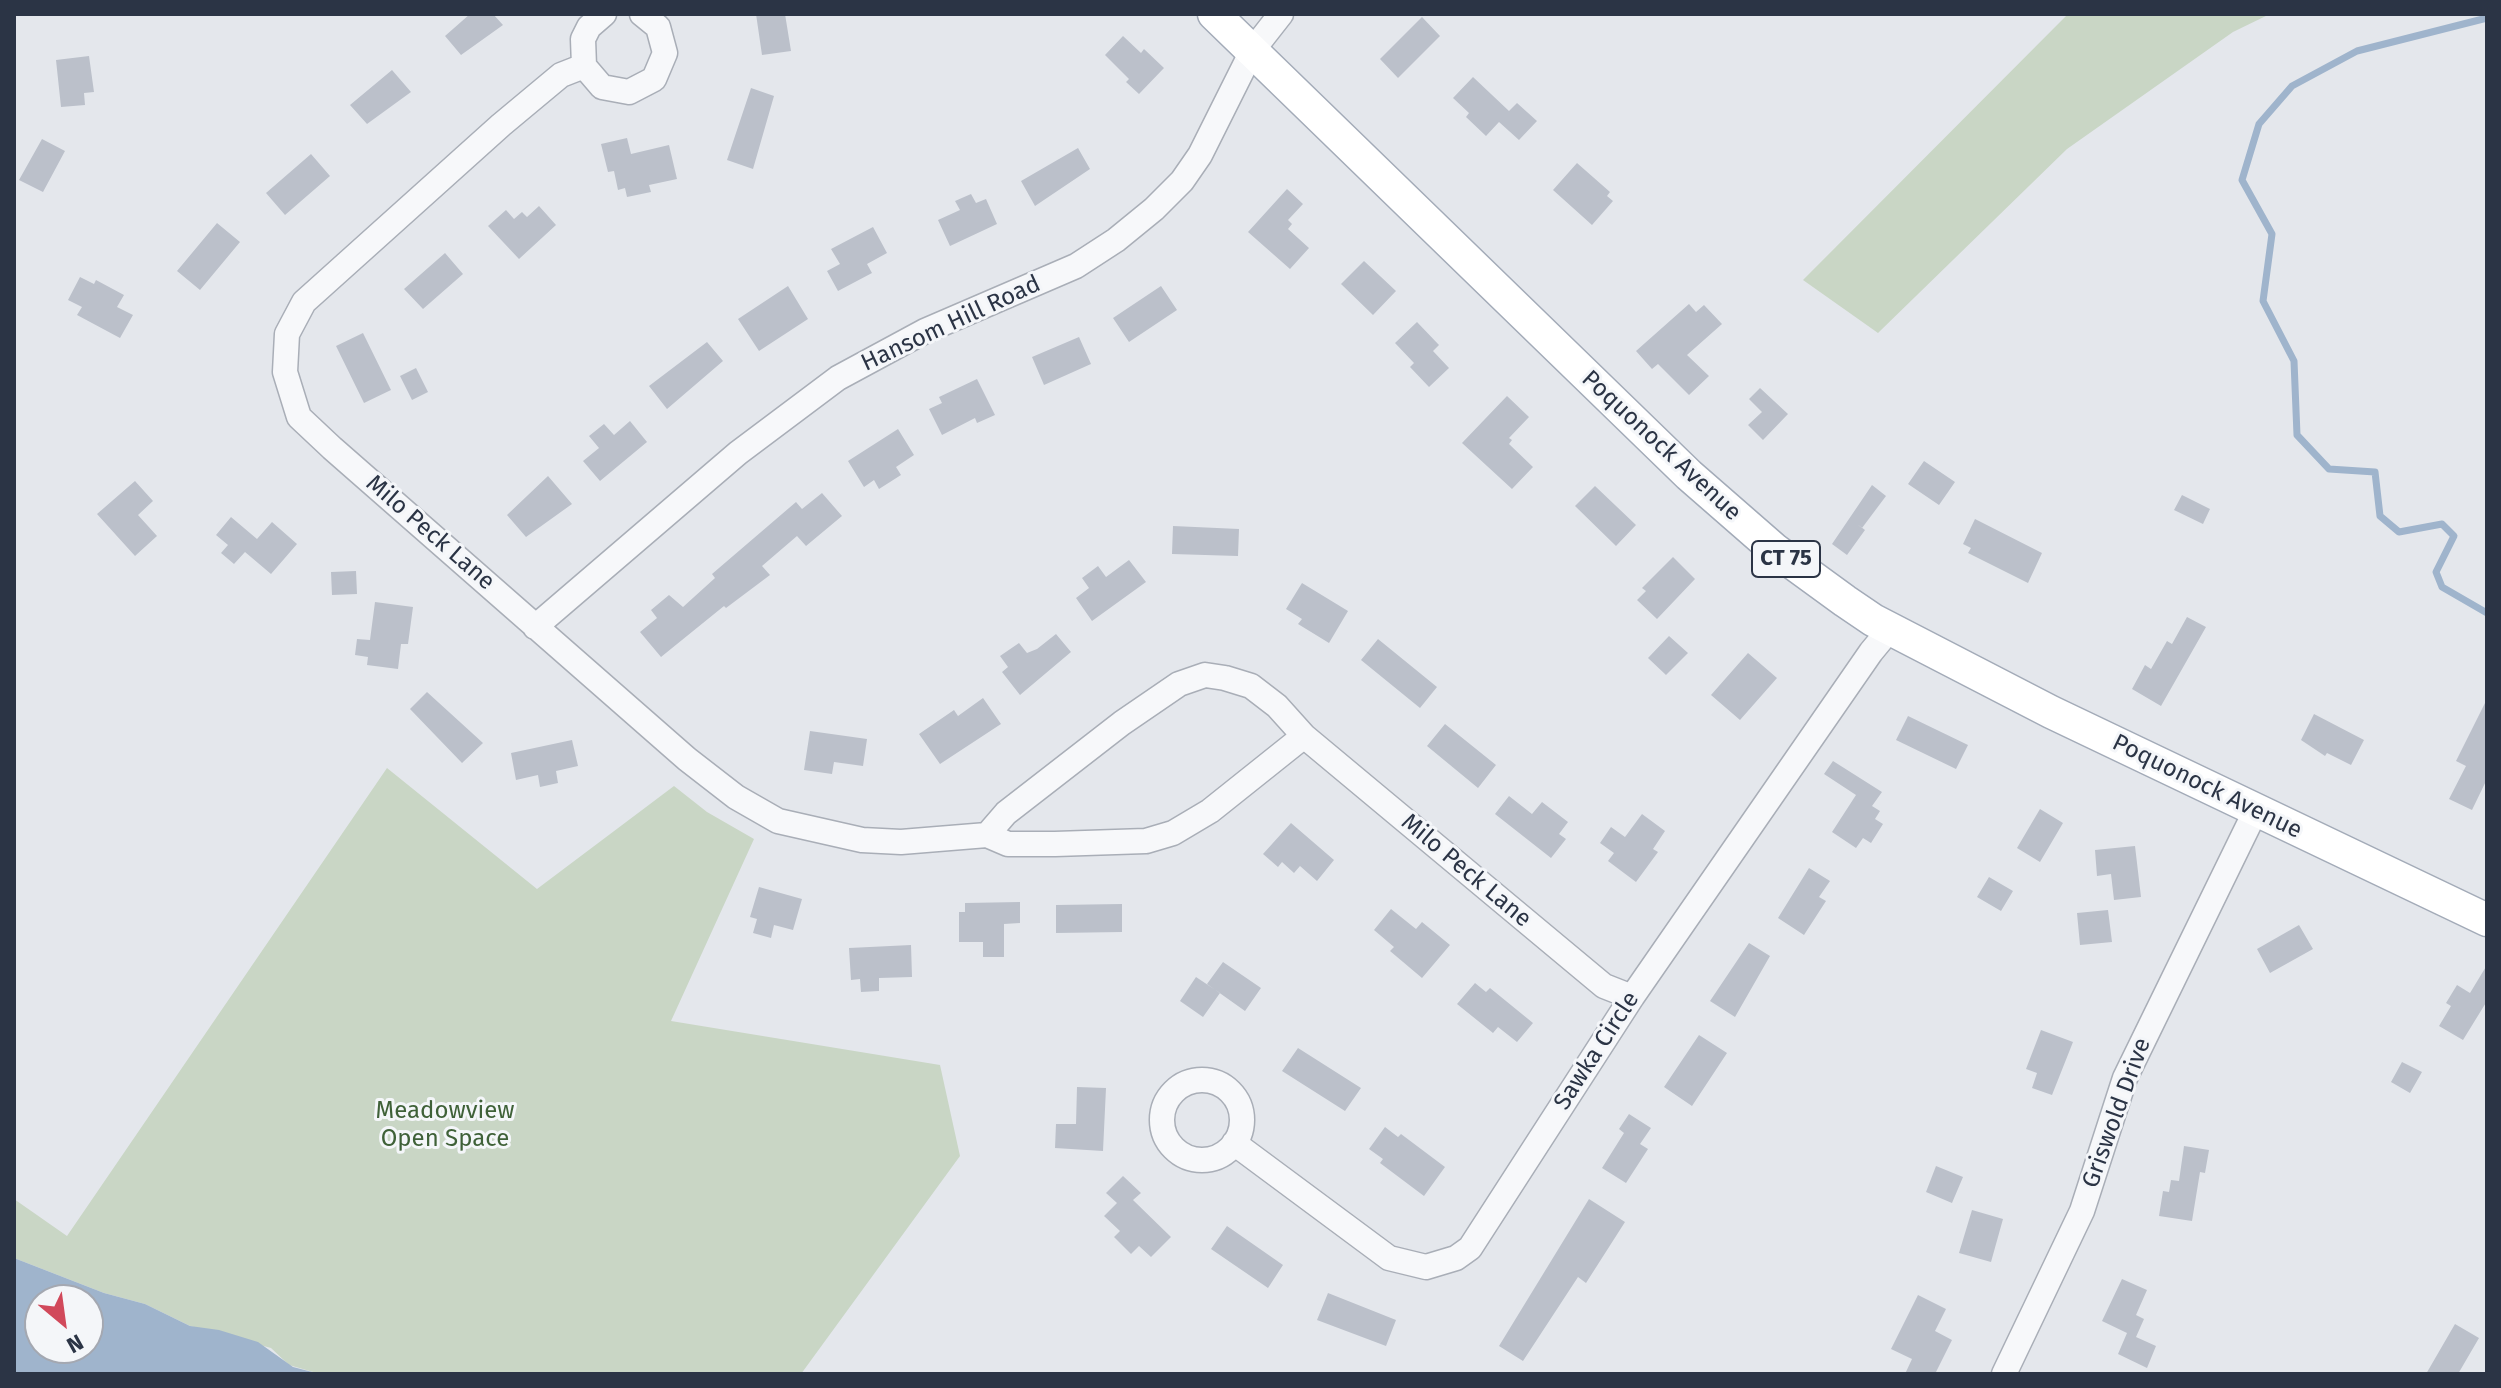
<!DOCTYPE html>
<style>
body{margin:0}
#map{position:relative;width:2501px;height:1388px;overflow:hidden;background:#e4e7ec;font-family:"Fira Sans",sans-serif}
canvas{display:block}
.frame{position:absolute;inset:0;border:16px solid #2b3445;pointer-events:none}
.north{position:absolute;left:24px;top:1284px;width:80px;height:80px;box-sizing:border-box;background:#f4f6f9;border:2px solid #a4a8b1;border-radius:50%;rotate:151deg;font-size:22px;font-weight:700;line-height:32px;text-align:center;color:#2b3445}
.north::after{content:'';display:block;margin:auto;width:28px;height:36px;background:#d1495b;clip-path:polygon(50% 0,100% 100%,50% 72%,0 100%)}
</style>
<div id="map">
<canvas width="2501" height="1388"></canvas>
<div class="frame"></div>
<div class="north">N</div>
</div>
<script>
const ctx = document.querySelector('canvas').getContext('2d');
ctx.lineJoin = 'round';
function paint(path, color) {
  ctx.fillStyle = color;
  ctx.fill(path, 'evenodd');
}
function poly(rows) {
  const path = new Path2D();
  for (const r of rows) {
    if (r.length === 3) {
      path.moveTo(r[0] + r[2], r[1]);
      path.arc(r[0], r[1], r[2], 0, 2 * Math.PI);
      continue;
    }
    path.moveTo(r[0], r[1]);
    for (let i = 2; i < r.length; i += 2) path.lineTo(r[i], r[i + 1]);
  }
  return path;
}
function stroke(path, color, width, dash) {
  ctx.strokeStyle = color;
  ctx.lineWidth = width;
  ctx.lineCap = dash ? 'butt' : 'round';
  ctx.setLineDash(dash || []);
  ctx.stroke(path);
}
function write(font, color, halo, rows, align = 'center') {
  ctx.font = font + ' "Fira Sans",sans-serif';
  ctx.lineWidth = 6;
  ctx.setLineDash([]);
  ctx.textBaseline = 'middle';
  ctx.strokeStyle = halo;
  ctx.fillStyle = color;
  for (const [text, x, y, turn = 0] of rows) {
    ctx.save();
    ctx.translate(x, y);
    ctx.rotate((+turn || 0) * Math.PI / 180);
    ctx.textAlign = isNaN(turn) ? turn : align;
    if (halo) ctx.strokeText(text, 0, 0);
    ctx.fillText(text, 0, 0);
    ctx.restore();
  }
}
paint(poly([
 [2068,14,2270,14,2233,32,2067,149,1878,333,1803,280],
 [387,768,537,889,674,786,707,812,754,839,671,1021,940,1065,960,1156,801,1374,320,1374,289,1365,271,1348,190,1326,145,1304,104,1293,14,1258,14,1199,67,1236]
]), '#c9d6c5');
paint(poly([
 [14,1258,104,1293,145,1304,190,1326,219,1330,258,1342,293,1367,320,1374,14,1374],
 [40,1300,88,1300,88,1348,40,1348]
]), '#9fb4cc');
stroke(poly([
 [2487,18,2357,51,2292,86,2259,124,2242,180,2272,234,2263,301,2294,361,2297,435,2329,469,2375,472,2380,516,2399,532,2442,524,2454,536,2436,572,2442,587,2487,613]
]), '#9fb4cc', 7);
paint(poly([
 [470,14,493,14,503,25,461,55,445,36],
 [756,14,785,14,791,51,762,55],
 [1422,17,1440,36,1398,78,1380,59],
 [1123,36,1141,53,1144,49,1164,68,1139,94,1126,82,1129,79,1105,55],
 [89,56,94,92,84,93,85,105,61,107,56,60],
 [392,70,411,92,367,124,350,105],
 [1473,77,1509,111,1517,103,1537,121,1519,140,1499,122,1486,136,1466,117,1469,113,1453,98],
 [751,88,774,96,753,169,727,160],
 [627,138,631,154,669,145,677,179,649,185,651,192,627,197,625,188,618,190,614,171,608,172,601,144],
 [42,139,65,151,43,192,19,180],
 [1078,148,1090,169,1035,206,1021,181],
 [311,154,330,176,285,215,266,193],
 [1577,163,1610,192,1607,196,1613,201,1592,225,1553,190],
 [1287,189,1303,204,1288,220,1292,224,1288,229,1309,248,1290,269,1248,232],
 [971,194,976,203,986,199,997,224,950,246,938,220,960,210,955,201],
 [539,206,556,225,519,259,488,226,506,210,514,219,522,212,527,217],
 [217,223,240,242,200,290,177,271],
 [873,227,887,253,867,264,872,273,838,291,827,271,840,264,831,249],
 [445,253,463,274,423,309,404,289],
 [1364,261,1396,291,1373,315,1341,284],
 [80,277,94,284,96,280,124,295,117,307,133,315,120,338,77,315,82,307,68,300],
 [788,286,808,319,759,351,738,319],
 [1161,286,1177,310,1129,342,1113,318],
 [1689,304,1696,312,1704,305,1722,324,1687,355,1709,376,1689,395,1658,364,1652,369,1636,351],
 [1417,322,1439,345,1433,351,1449,368,1429,387,1410,367,1414,363,1395,343],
 [363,333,391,390,364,403,336,346],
 [1079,337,1091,364,1044,385,1032,357],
 [707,342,723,361,667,409,649,386],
 [416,368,428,392,412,400,400,376],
 [977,379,995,415,977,423,975,418,942,435,929,409,942,403,939,397],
 [1760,388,1788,414,1763,440,1748,425,1762,412,1749,399],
 [1507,396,1529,417,1509,438,1512,440,1509,444,1533,467,1512,489,1462,443],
 [630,421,647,442,600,481,583,461,599,448,589,436,604,424,614,435],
 [898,429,914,455,896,467,901,475,879,489,874,480,864,487,848,461],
 [1924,461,1955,482,1939,505,1908,484],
 [548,476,572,504,526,537,507,515],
 [135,481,153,501,138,515,157,536,135,556,97,514],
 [1872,485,1886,496,1862,528,1857,524,1865,530,1847,555,1832,544],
 [1595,486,1636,525,1616,546,1575,506],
 [822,493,842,516,806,546,797,536,762,566,770,575,726,608,724,606,661,657,640,632,657,618,651,610,669,595,683,607,715,578,712,574,796,502,802,509],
 [2182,495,2210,509,2203,524,2174,510],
 [231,517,257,539,272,522,297,544,271,574,245,552,234,564,221,553,228,545,216,535],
 [1975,519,2042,553,2028,583,1968,553,1971,548,1963,544],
 [1173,526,1239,529,1238,556,1172,554],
 [1673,557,1695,579,1657,619,1637,600,1646,591,1642,588],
 [1129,560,1146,582,1092,621,1076,598,1089,588,1082,578,1098,566,1106,577],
 [356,571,357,594,332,595,331,572],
 [1302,583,1348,611,1329,643,1298,624,1302,619,1286,609],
 [375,602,413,607,408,644,401,644,398,669,367,665,368,657,355,655,357,639,370,640],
 [2187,617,2206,627,2161,706,2132,689,2145,665,2151,669,2167,641,2172,644],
 [1056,634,1071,652,1020,695,1002,672,1008,667,1000,656,1019,643,1027,653,1037,649],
 [1669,636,1688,653,1666,675,1648,658],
 [1378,639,1437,687,1420,708,1361,660],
 [1748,653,1777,678,1740,720,1711,695],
 [427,692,483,743,462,763,410,709],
 [983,698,1001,724,940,764,919,734,954,710,958,716],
 [2487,699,2487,779,2472,810,2449,799,2466,766,2456,761],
 [2314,714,2364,740,2351,765,2327,753,2325,756,2301,740],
 [1908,716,1968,745,1956,769,1896,740],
 [1445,724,1496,765,1478,788,1427,746],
 [810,731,867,739,863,766,834,762,832,774,804,770],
 [572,740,578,766,556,771,558,783,540,787,538,775,516,780,511,753],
 [1833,761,1882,792,1872,806,1880,811,1875,819,1883,824,1871,843,1863,838,1856,848,1832,832,1856,795,1824,774],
 [1509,796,1532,814,1542,802,1568,822,1559,834,1566,839,1551,858,1495,814],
 [2040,809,2063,823,2040,862,2017,848],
 [1642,814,1665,831,1653,849,1658,852,1636,882,1608,861,1614,853,1600,843,1611,827,1625,837],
 [1291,823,1334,860,1317,881,1300,866,1294,873,1282,862,1278,867,1263,854],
 [2135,846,2141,897,2114,900,2111,874,2097,876,2095,850],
 [1809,868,1830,881,1819,897,1826,901,1804,935,1778,918],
 [1989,877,2013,891,2001,911,1977,897],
 [759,887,802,899,793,930,774,925,771,938,753,933,757,919,750,917],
 [1020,902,1020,923,1004,924,1004,957,983,957,983,942,959,942,959,912,965,912,965,903],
 [1122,904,1122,932,1056,933,1056,905],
 [1391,909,1416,929,1422,922,1450,945,1422,978,1390,951,1394,947,1374,930],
 [2108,910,2112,942,2080,945,2077,913],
 [2299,925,2313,949,2270,973,2257,949],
 [1749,943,1770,956,1735,1017,1710,1001],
 [911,945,912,977,879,978,879,991,861,992,860,979,851,980,849,948],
 [1223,962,1261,988,1245,1011,1207,984],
 [2487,965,2487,1001,2463,1040,2439,1026,2451,1006,2446,1003,2457,985,2470,993],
 [1196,977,1220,993,1203,1017,1180,1001],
 [1475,983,1486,992,1490,988,1533,1023,1517,1042,1498,1027,1493,1033,1457,1004],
 [2041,1030,2073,1042,2052,1095,2032,1088,2037,1073,2026,1069],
 [1699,1035,1727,1053,1692,1106,1664,1087],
 [1298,1048,1361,1088,1345,1111,1282,1071],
 [2402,1062,2422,1072,2410,1093,2391,1082],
 [1077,1087,1106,1088,1103,1151,1055,1148,1056,1124,1076,1124],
 [1629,1114,1651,1128,1640,1144,1648,1149,1626,1183,1602,1168,1624,1133,1619,1129],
 [1385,1127,1398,1137,1401,1134,1445,1167,1424,1196,1380,1163,1383,1159,1369,1149],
 [2184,1146,2209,1150,2205,1173,2200,1172,2192,1221,2159,1216,2163,1191,2169,1192,2171,1180,2179,1181],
 [1936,1166,1963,1177,1952,1203,1926,1192],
 [1123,1176,1141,1193,1133,1200,1171,1237,1151,1257,1139,1246,1131,1254,1114,1237,1120,1231,1104,1216,1117,1203,1106,1193],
 [1589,1199,1625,1222,1586,1283,1578,1277,1523,1361,1499,1346],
 [1972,1210,2003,1219,1991,1262,1959,1253],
 [1227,1226,1283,1265,1268,1288,1211,1249],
 [2122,1279,2147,1290,2136,1315,2144,1319,2136,1337,2156,1346,2147,1368,2118,1354,2127,1333,2102,1321],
 [1328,1293,1396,1320,1386,1346,1317,1320],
 [1918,1295,1946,1309,1935,1331,1952,1340,1935,1374,1905,1374,1912,1359,1891,1349],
 [2455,1324,2479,1338,2458,1374,2426,1374]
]), '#bbc0ca');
const minor = poly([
 [604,14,589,27,583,39,584,66,602,87,629,92,654,79,665,53,658,27,642,14],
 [584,66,561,75,501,125,304,302,287,334,285,372,299,417,332,448,687,759,736,797,778,821,862,840,901,842,987,835,1006,813,1122,723,1179,684,1205,675,1225,678,1251,686,1277,706,1304,736,1604,986,1632,997],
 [535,627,738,453,838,378,925,331,1076,266,1116,240,1154,209,1182,181,1200,155,1252,51,1281,14],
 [987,835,1008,844,1055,844,1146,841,1173,833,1210,811,1304,736],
 [1202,1120,40],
 [1234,1143,1389,1258,1426,1267,1456,1258,1470,1248,1632,997,1871,652,1890,629],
 [2004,1374,2082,1211,2125,1078,2256,810]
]);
const major = poly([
 [1214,14,1689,475,1775,550,1845,601,1873,620,2051,712,2487,920]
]);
stroke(minor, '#a9aeb7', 27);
stroke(major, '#a3abb8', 35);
stroke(minor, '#f7f8fa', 24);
stroke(major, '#fff', 32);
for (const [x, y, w] of [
 [1786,559,68]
]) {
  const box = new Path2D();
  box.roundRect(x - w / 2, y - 18, w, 36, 6);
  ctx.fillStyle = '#f4f6f9';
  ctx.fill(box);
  stroke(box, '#2b3445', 2);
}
write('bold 22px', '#2b3445', null, [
 ["CT 75",1786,559]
]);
write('24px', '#2b3445', '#f4f6f9', [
 ["Hansom Hill Road",951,324,-25],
 ["Poquonock Avenue",1661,446,43],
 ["Milo Peck Lane",430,533,41],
 ["Poquonock Avenue",2207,787,26],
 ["Milo Peck Lane",1466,871,40],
 ["Sawka Circle",1597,1051,-57],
 ["Griswold Drive",2117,1113,-70]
]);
write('24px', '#3f6138', '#f4f6f9', [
 ["Meadowview",445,1111],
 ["Open Space",445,1139]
]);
</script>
